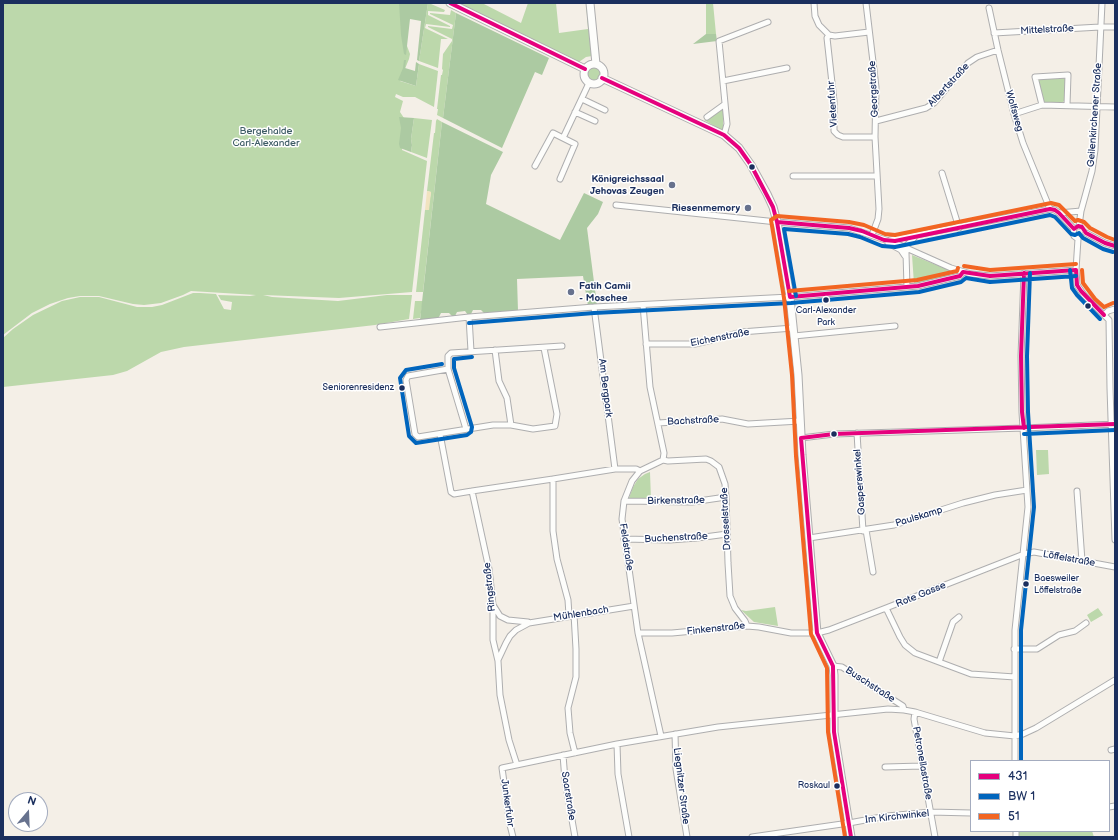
<!DOCTYPE html>
<meta charset="utf-8">
<style>
body{margin:0}
#map{position:relative;width:1118px;height:840px;overflow:hidden;background:#f4efe7;font-family:"Balsamiq Sans",sans-serif}
canvas{display:block}
.frame{position:absolute;inset:0;border:4px solid #1b2f5e;pointer-events:none}
.legend{position:absolute;left:970px;top:760px;width:140px;height:72px;box-sizing:border-box;background:#fff;border:1px solid #a4acbf;margin:0;padding:5px 7px;list-style:none;font-size:12px;color:#1b2f5e}
.legend li{display:flex;align-items:center;gap:8px;height:20px}
.legend b{width:20px;border:1px solid #a4acbf}
.north{position:absolute;left:8px;top:792px;width:40px;height:40px;box-sizing:border-box;background:#fff;border:1px solid #a4acbf;border-radius:50%;rotate:19deg;font-size:11px;font-weight:700;line-height:16px;text-align:center;color:#1b2f5e}
.north::after{content:'';display:block;margin:auto;width:14px;height:18px;background:#67728e;clip-path:polygon(50% 0,100% 100%,50% 72%,0 100%)}
</style>
<div id="map">
<canvas width="1118" height="840"></canvas>
<div class="frame"></div>
<ul class="legend">
<li><b style="height:5px;background:#e5007d"></b>431</li>
<li><b style="height:5px;background:#0065bd"></b>BW 1</li>
<li><b style="height:5px;background:#f26522"></b>51</li>
</ul>
<div class="north">N</div>
</div>
<script>
const ctx = document.querySelector('canvas').getContext('2d');
ctx.lineJoin = 'round';
function paint(path, color) {
  ctx.fillStyle = color;
  ctx.fill(path, 'evenodd');
}
function poly(rows) {
  const path = new Path2D();
  for (const r of rows) {
    if (r.length === 3) {
      path.moveTo(r[0] + r[2], r[1]);
      path.arc(r[0], r[1], r[2], 0, 2 * Math.PI);
      continue;
    }
    path.moveTo(r[0], r[1]);
    for (let i = 2; i < r.length; i += 2) path.lineTo(r[i], r[i + 1]);
  }
  return path;
}
function stroke(path, color, width, dash) {
  ctx.strokeStyle = color;
  ctx.lineWidth = width;
  ctx.lineCap = dash ? 'butt' : 'round';
  ctx.setLineDash(dash || []);
  ctx.stroke(path);
}
function write(font, color, halo, rows, align = 'center') {
  ctx.font = font + ' "Balsamiq Sans",sans-serif';
  ctx.lineWidth = 3;
  ctx.setLineDash([]);
  ctx.textBaseline = 'middle';
  ctx.strokeStyle = halo;
  ctx.fillStyle = color;
  for (const [text, x, y, turn = 0] of rows) {
    ctx.save();
    ctx.translate(x, y);
    ctx.rotate((+turn || 0) * Math.PI / 180);
    ctx.textAlign = isNaN(turn) ? turn : align;
    if (halo) ctx.strokeText(text, 0, 0);
    ctx.fillText(text, 0, 0);
    ctx.restore();
  }
}
paint(poly([
 [3,3,401,3,404,38,410,54,409,59,400,81,416,86,419,64,438,71,434,107,415,97,403,97,396,94,395,97,403,101,400,112,404,118,404,138,402,150,427,161,412,292,339,298,263,295,272,297,338,301,387,295,412,295,409,319,375,325,184,347,161,352,127,371,113,375,3,387,3,338,13,329,33,315,62,301,80,297,99,297,137,307,152,307,162,305,193,293,200,293,216,294,224,309,231,310,232,302,221,300,218,295,250,296,256,295,191,291,183,295,161,303,144,305,133,304,99,296,80,296,68,298,50,304,32,313,3,335],
 [428,3,432,3,431,4,445,10,444,12,428,11,428,15,450,26,450,27,426,24,425,28,448,39,441,39,438,68,419,61],
 [458,3,482,3,521,23,528,3,556,3,559,33,588,29,586,3,587,3,592,56,586,57,579,62],
 [706,3,713,3,716,34,706,34],
 [451,10,456,13,443,118,437,115,438,109,437,109,441,75,442,75,443,70,442,69,443,54,452,41,452,39,428,27,428,26,452,29,453,25,430,14,430,13,450,15],
 [594,73,7],
 [1062,77,1065,79,1065,100,1063,102,1044,104,1038,80],
 [723,106,723,131,704,120],
 [414,118,432,120,427,158,411,152,412,145,411,139],
 [437,119,442,122,423,292,416,292,425,210,428,210,431,192,427,191,434,133,435,133,436,121],
 [912,255,951,271,951,273,949,276,946,277,914,284],
 [415,301,423,301,420,318,413,319],
 [1036,450,1048,450,1049,474,1037,475],
 [650,472,651,500,631,500,629,498,633,487,638,479,645,474],
 [775,607,778,626,754,622,741,610,746,611],
 [1098,608,1103,615,1091,622,1087,615],
 [1018,831,1092,831,1094,837,1019,837]
]), '#bcd8ab');
paint(poly([
 [399,3,428,3,419,61,417,60,421,21,410,19,406,55,404,54,401,35],
 [456,13,549,58,542,75,535,72,502,148,443,118],
 [706,34,716,34,717,41,693,44],
 [404,60,406,60,405,68,415,71,416,62,419,64,416,86,398,80,403,68],
 [399,117,414,118,411,139,412,145,411,152,400,148,399,144,401,128],
 [442,122,503,152,491,175,486,204,560,240,584,193,603,202,598,214,587,228,597,305,588,306,583,276,517,279,518,311,484,313,481,310,473,310,471,314,468,315,465,311,457,312,455,316,452,316,449,313,441,313,439,317,436,319,420,320]
]), '#accaa2');
paint(poly([
 [427,191,431,192,429,210,425,210]
]), '#f1e3bf');
const street = poly([
 [814,3,815,16,819,25,829,35,835,36,869,32],
 [866,3,876,87,875,137,879,209,878,219,872,235],
 [989,8,998,50,1014,114,1023,143,1050,209],
 [994,33,1100,27,1115,27],
 [829,35,827,38,834,101,834,131,838,135,843,137,875,137],
 [723,81,787,68],
 [582,99,605,110],
 [1042,105,1035,77,1068,75,1067,105],
 [575,112,595,121],
 [1014,114,1042,105,1115,107],
 [707,117,725,104],
 [876,121,926,108,934,103,968,63,977,57,998,50],
 [724,135,727,124,719,41,768,22],
 [563,138,589,83],
 [535,166,553,133,575,144,560,179],
 [942,173,959,228],
 [793,176,877,176],
 [616,205,777,222,849,228,895,243,951,268,971,274,990,276,1076,270],
 [1059,213,1081,211],
 [1079,226,1081,211,1092,171,1095,150,1102,3],
 [1074,229,1073,234,1074,236,1078,239],
 [1086,233,1105,243,1115,246],
 [1078,239,1076,270,1077,285,1084,295,1109,320,1110,388,1115,540],
 [890,240,1050,209,1055,210,1059,213,1074,229],
 [888,243,901,250,905,256],
 [907,287,906,253,907,245,914,238],
 [643,305,650,387,664,453,663,460],
 [594,307,615,469],
 [1104,315,1108,311,1115,309],
 [469,317,471,351],
 [380,327,469,317,594,307,790,297,918,286,960,276,963,272],
 [794,336,895,326],
 [646,344,695,344,712,340,741,332,793,328],
 [495,350,499,381,507,398,511,425],
 [448,369,408,376,406,380,415,434,418,437,493,425,511,425,533,429,555,426,557,414,544,348],
 [658,423,722,419,748,424,800,421],
 [466,429,448,369,448,356,451,353,562,346],
 [857,433,863,531],
 [440,434,451,492,454,494,472,491],
 [801,438,834,434,1024,428,1115,424],
 [663,460,668,461,706,459,711,461,719,467,725,484,726,497,728,563,730,596,735,608,745,621,747,626],
 [553,479,615,469,636,469,640,471],
 [1077,491,1082,561],
 [624,501,692,502,726,497],
 [866,530,873,572],
 [809,538,894,525,963,503,995,495,1027,490],
 [624,539,670,540,697,538,727,534],
 [493,605,500,616,508,620,528,622],
 [886,608,900,637,905,645,915,653,971,674,1015,677],
 [574,614,576,649,576,677,568,708,570,733,575,753],
 [638,633,672,633,747,626,759,627,791,633,817,633,829,630,886,608,1024,554,1034,552,1115,567],
 [1014,649,1037,649,1059,635,1075,631,1086,623],
 [498,660,506,643,510,636,516,630,529,623,634,606],
 [939,662,953,622,959,617],
 [833,666,842,667,903,706,904,710],
 [915,712,914,719,935,837],
 [675,734,676,769,687,837],
 [661,736,638,633,622,519,624,501,632,481,640,471,663,460],
 [617,744,618,774,629,837],
 [1111,750,1115,749],
 [563,755,565,780,575,837],
 [1015,761,1015,630,1028,507,1022,412,1021,356,1024,273],
 [517,765,509,740,500,695,498,661,493,640,493,605,489,569,472,491,553,479,553,531,557,559,568,600,569,615],
 [885,767,922,766],
 [1109,807,1115,806],
 [1016,831,1016,837],
 [513,837,510,825,502,768,617,744,718,727,888,709,904,710,915,712,985,733,1015,736,1023,734,1036,728,1115,680],
 [752,837,849,823,887,816,931,812,971,813]
]);
const secondary = poly([
 [450,3,585,69],
 [590,3,596,64],
 [594,74,10],
 [602,78,724,135,739,148,751,165,767,194,773,207,777,222,790,297,798,375,802,455,817,633,833,666,834,675,834,732,851,837]
]);
stroke(street, '#aeaeaf', 7);
stroke(secondary, '#aeaeaf', 9);
stroke(street, '#fdfdfb', 5);
stroke(secondary, '#fdfdfb', 7);
stroke(poly([
 [450,3,585,69],
 [602,78,724,135,739,148,751,165,773,207,777,222,790,297,918,286,960,276,963,272,990,276,1076,270],
 [777,222,849,228,862,231,884,240,895,241,1050,209,1055,210,1059,213,1074,229,1078,226,1082,227,1086,233,1105,243,1115,246],
 [1076,270,1077,285,1081,291,1104,315],
 [1024,273,1021,356,1022,412,1024,428],
 [801,438,817,633,833,666,834,732,851,837],
 [801,438,834,434,1115,424]
]), '#e5007d', 4);
stroke(poly([
 [1070,270,1072,288,1077,295,1100,319],
 [796,296,784,229,848,234,860,237,882,246,895,247,1050,215,1055,217,1071,234,1075,235,1079,233,1083,238,1103,249,1113,252],
 [469,323,594,313,791,303,919,292,961,282,966,278,990,282,1076,276],
 [442,364,406,370,400,378,409,436,416,443,467,435,471,432,472,427,454,368,454,359,472,357],
 [1024,434,1115,430],
 [1021,761,1021,630,1034,507,1028,412,1027,356,1030,273]
]), '#0065bd', 4);
stroke(poly([
 [964,266,990,270,1076,264],
 [1082,270,1083,283,1095,299,1104,307,1113,303],
 [789,291,917,280,957,271,958,268],
 [845,837,828,732,827,668,811,634,796,456,792,375,784,298,771,220,777,216,849,222,864,225,885,234,895,235,1051,203,1059,205,1075,221,1078,220,1084,222,1090,228,1107,237,1115,240]
]), '#f26522', 4);
for (const [x, y, r, color] of [
 [752,167,3.5,"#1b2f5e"],
 [672,185,4,"#67728e"],
 [748,208,4,"#67728e"],
 [571,292,4,"#67728e"],
 [826,300,3.5,"#1b2f5e"],
 [1088,306,3.5,"#1b2f5e"],
 [402,388,3.5,"#1b2f5e"],
 [834,434,3.5,"#1b2f5e"],
 [1026,584,3.5,"#1b2f5e"],
 [837,786,3.5,"#1b2f5e"]
]) {
  const dot = new Path2D();
  dot.arc(x, y, r, 0, 2 * Math.PI);
  ctx.fillStyle = color;
  ctx.fill(dot);
  stroke(dot, '#fff', 1.5);
}
write('9px', '#1b2f5e', '#fff', [
 ["Carl-Alexander",826,311,"center"],
 ["Park",826,323,"center"],
 ["Seniorenresidenz",394,388],
 ["Baesweiler",1034,579,"left"],
 ["Löffelstraße",1034,591,"left"],
 ["Roskaul",830,786]
], 'right');
write('10px', '#1b2f5e', '#fff', [
 ["Mittelstraße",1047,30,-3],
 ["Albertstraße",949,85,-47],
 ["Georgstraße",874,89,-93],
 ["Vietenfuhr",833,104,-94],
 ["Wolfsweg",1014,111,74],
 ["Geilenkirchener Straße",1095,115,-86],
 ["Eichenstraße",720,338,-11],
 ["Am Bergpark",605,388,83],
 ["Bachstraße",693,421,-3],
 ["Gasperswinkel",860,482,-94],
 ["Birkenstraße",676,501,-1],
 ["Paulskamp",919,517,-17],
 ["Drosselstraße",726,519,-93],
 ["Buchenstraße",676,538,-3],
 ["Feldstraße",626,547,81],
 ["Löffelstraße",1069,559,10],
 ["Ringstraße",490,587,-96],
 ["Rote Gasse",921,595,-22],
 ["Mühlenbach",581,614,-9],
 ["Finkenstraße",716,629,-6],
 ["Buschstraße",870,685,33],
 ["Petronellastraße",922,763,80],
 ["Liegnitzer Straße",681,786,83],
 ["Saarstraße",568,796,81],
 ["Junkerfuhr",507,803,82],
 ["Im Kirchwinkel",897,817,-6]
]);
write('10px', '#3e5c66', '#fff', [
 ["Bergehalde",266,131],
 ["Carl-Alexander",266,143]
]);
write('bold 10px', '#1b2f5e', '#fff', [
 ["Königreichssaal",664,179],
 ["Jehovas Zeugen",664,191],
 ["Riesenmemory",740,208],
 ["Fatih Camii",579,286,"left"],
 ["- Moschee",579,298,"left"]
], 'right');
</script>
